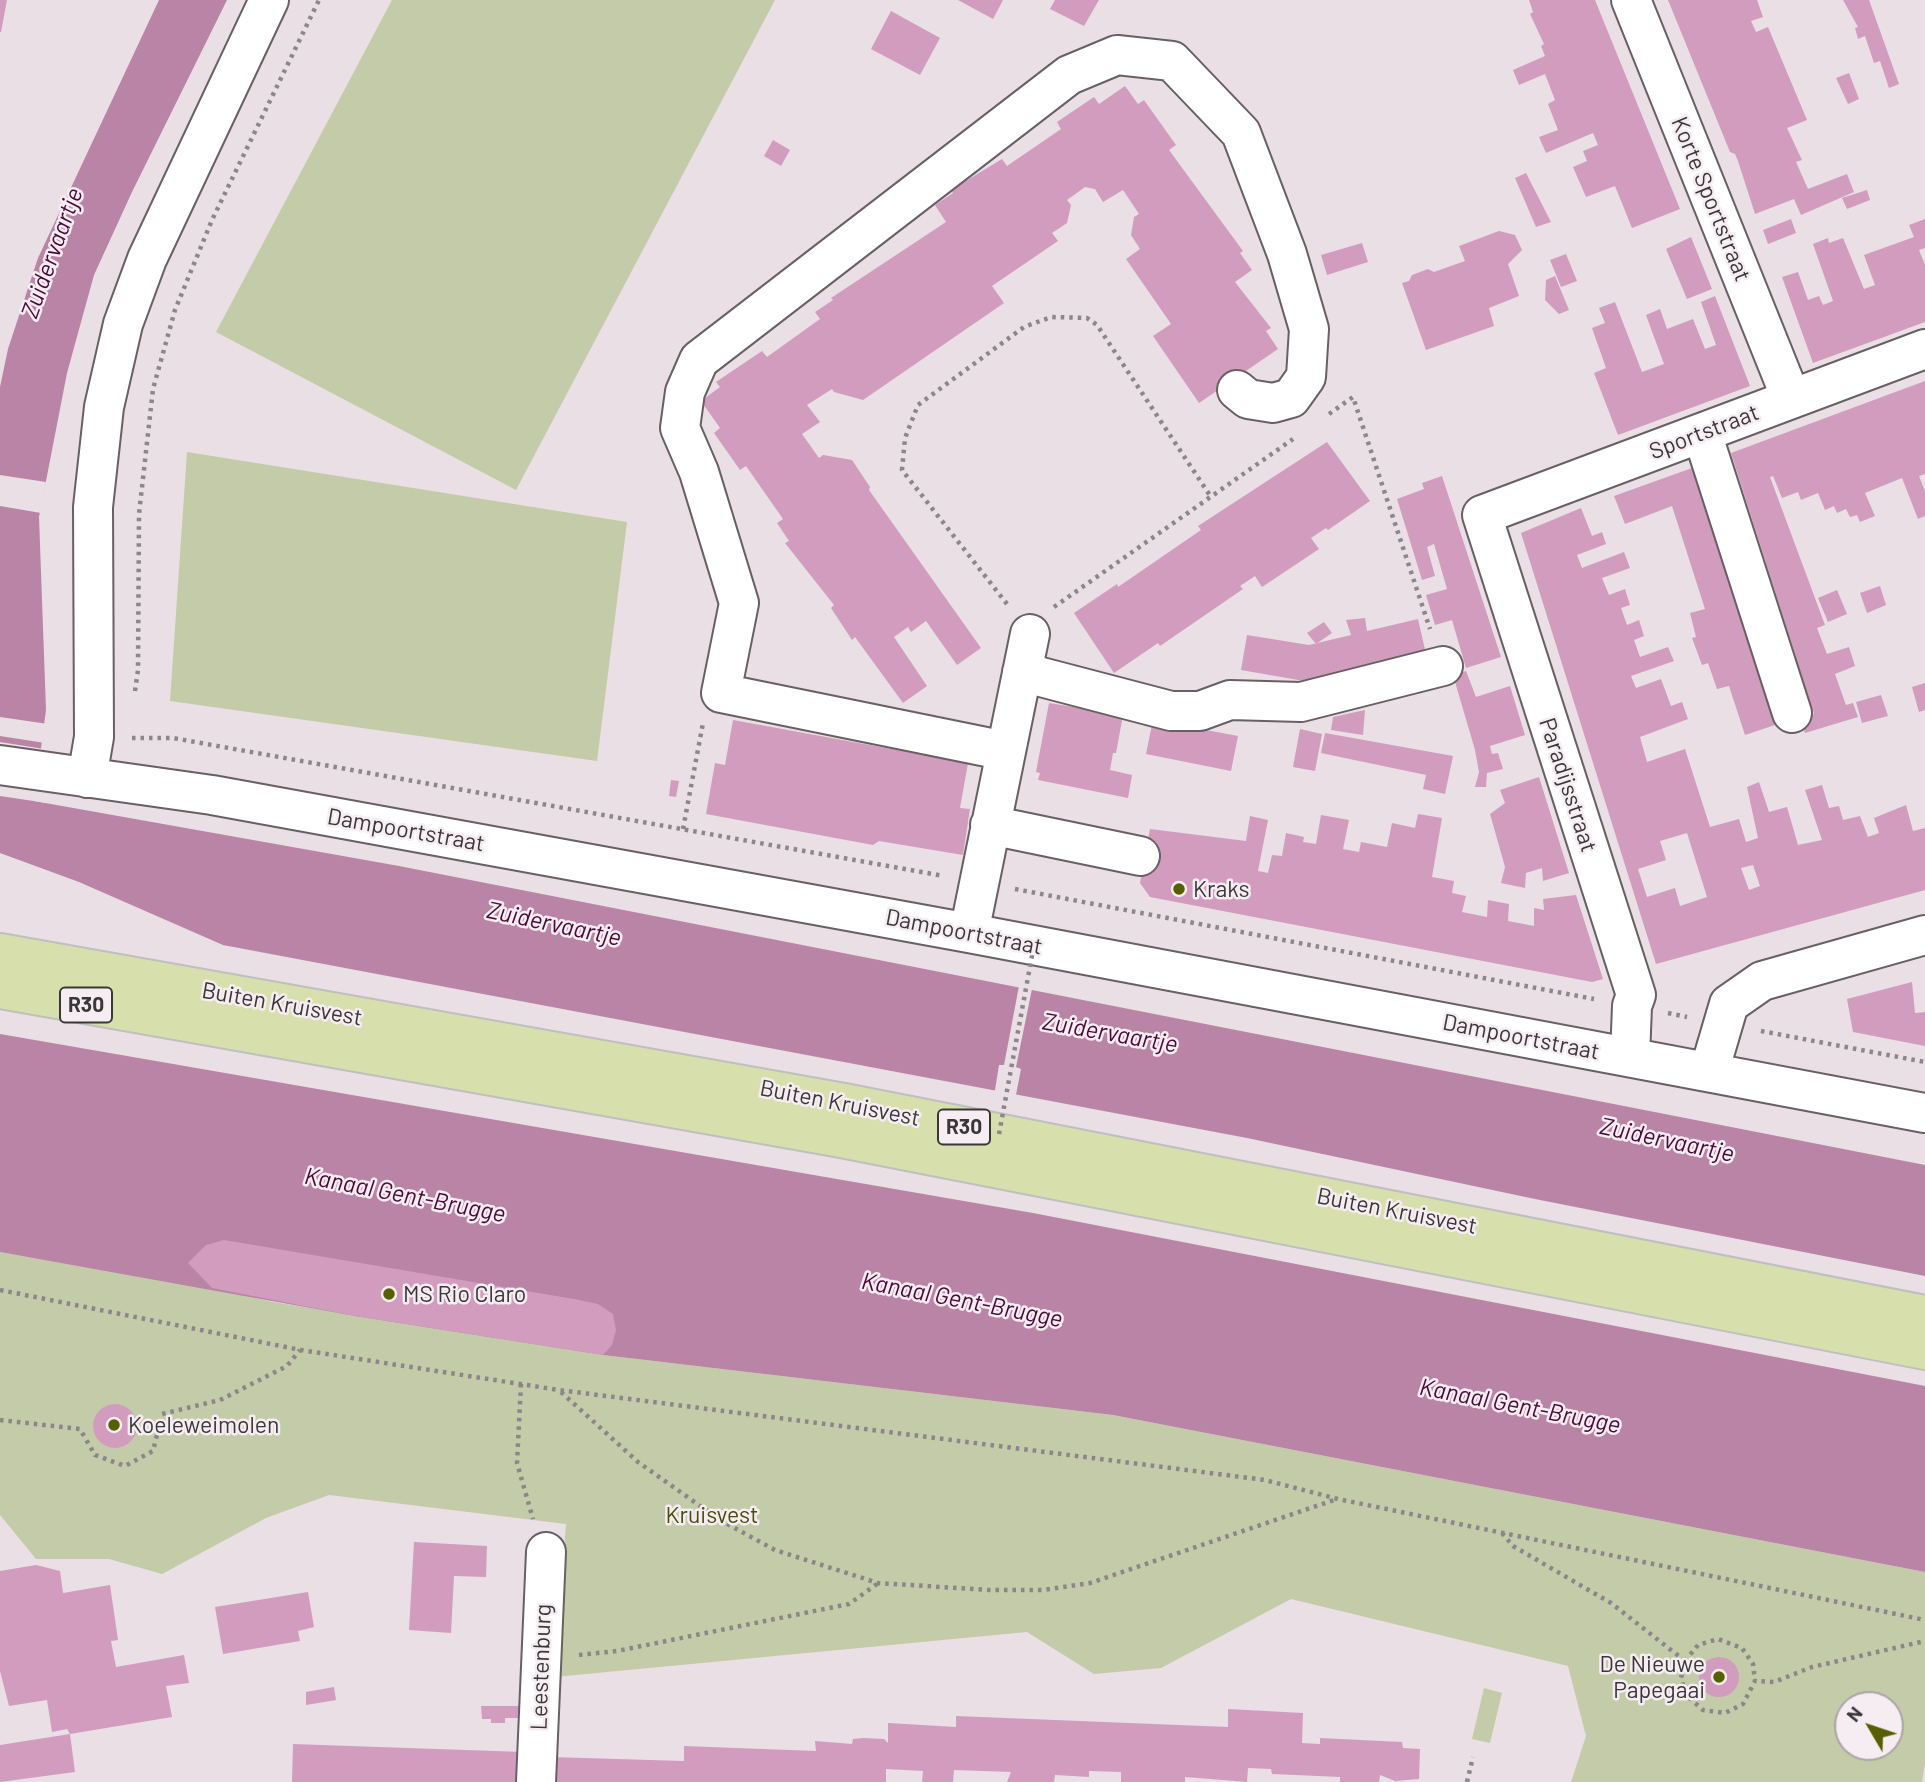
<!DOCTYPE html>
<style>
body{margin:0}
#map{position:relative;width:1925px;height:1782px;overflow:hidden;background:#e9dfe5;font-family:Barlow,sans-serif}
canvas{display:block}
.north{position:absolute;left:1834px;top:1691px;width:70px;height:70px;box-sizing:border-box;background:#f6edf2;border:2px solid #aba4a8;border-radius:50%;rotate:309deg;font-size:19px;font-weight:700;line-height:28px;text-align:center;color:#3a3739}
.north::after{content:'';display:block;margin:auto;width:24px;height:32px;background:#566000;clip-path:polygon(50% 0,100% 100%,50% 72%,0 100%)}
</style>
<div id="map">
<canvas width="1925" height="1782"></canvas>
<div class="north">N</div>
</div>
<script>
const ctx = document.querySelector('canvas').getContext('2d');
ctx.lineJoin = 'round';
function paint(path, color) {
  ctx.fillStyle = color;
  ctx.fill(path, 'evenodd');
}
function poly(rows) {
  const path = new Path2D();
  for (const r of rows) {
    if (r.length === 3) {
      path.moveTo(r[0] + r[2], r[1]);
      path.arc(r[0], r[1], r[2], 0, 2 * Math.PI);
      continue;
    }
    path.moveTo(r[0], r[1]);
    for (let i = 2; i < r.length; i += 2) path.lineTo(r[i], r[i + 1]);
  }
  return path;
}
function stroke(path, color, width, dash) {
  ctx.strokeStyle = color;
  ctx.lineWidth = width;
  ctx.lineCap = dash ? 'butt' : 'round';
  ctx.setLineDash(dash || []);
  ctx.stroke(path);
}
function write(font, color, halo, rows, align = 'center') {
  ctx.font = font + ' Barlow,sans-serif';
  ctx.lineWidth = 5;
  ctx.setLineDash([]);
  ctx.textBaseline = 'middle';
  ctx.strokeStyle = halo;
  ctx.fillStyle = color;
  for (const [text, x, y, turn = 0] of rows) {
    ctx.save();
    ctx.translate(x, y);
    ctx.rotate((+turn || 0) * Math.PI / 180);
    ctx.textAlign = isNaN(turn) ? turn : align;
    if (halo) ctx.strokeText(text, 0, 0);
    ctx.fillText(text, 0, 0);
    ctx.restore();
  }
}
paint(poly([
 [392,0,775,0,516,490,216,332],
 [187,452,627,522,597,761,170,701],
 [0,1252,212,1288,273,1302,603,1355,1113,1415,1925,1572,1925,1763,1922,1782,1571,1782,1586,1736,1568,1666,1291,1599,1161,1668,1094,1674,1027,1632,555,1677,566,1524,329,1495,266,1518,162,1574,109,1559,36,1559,0,1515],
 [1848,1705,1890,1705,1890,1747,1848,1747],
 [1484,1688,1502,1693,1490,1743,1472,1739]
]), '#c4cba8');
paint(poly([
 [159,0,227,0,132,192,94,275,67,373,39,517,46,710,34,801,399,866,1925,1165,1925,1276,1535,1199,1247,1138,223,945,79,882,0,853,0,387,8,349,38,258],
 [0,1034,1033,1213,1925,1386,1925,1572,1113,1415,603,1355,355,1316,0,1252]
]), '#b984a5');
paint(poly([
 [0,475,46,482,41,513,0,506],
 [0,717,48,724,45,743,0,736],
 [0,742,44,749,38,798,48,800,47,803,0,796],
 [1019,986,1032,989,1016,1067,1021,1069,1015,1100,994,1096,999,1065,1004,1065]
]), '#e9dfe5');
paint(poly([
 [0,0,7,0,1,32,0,32],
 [958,0,1003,0,993,19],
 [1055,0,1099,0,1084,26,1050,9],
 [1529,0,1595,0,1680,209,1632,228,1615,186,1586,197,1573,167,1587,161,1583,151,1598,145,1593,133,1546,153,1539,137,1558,130,1548,104,1555,100,1545,74,1519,85,1513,70,1545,56,1541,46,1544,44,1530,14,1533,12],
 [1668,0,1757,0,1763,17,1751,21,1756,32,1768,27,1807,120,1787,128,1802,160,1796,162,1808,189,1847,174,1854,192,1801,215,1794,199,1755,214,1738,161,1735,154,1730,152],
 [1843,0,1869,0,1899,84,1889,88,1880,61,1874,63,1865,36,1858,39,1855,28,1858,27],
 [891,11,940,38,920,75,871,49],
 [1849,73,1859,99,1848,104,1836,78],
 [1125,86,1138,104,1144,100,1176,145,1169,150,1243,251,1240,253,1252,270,1235,282,1271,328,1266,331,1278,349,1199,403,1153,336,1171,324,1126,259,1140,249,1131,235,1134,217,1139,214,1123,190,1103,202,1095,189,1085,187,1067,200,1071,205,1067,223,1052,233,1058,241,992,286,1004,303,863,400,834,392,832,389,807,405,820,422,802,434,819,458,823,455,852,460,870,487,869,490,981,648,957,665,926,621,911,632,908,627,894,637,927,686,903,703,855,637,852,640,831,608,834,605,785,543,789,541,777,523,783,519,746,466,740,470,714,433,720,428,701,401,720,387,716,382,762,351,767,357,820,319,815,312,833,300,831,298,946,222,935,205,953,193,951,190,1002,159,1007,166,1061,129,1057,122,1094,97,1099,104],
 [773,140,790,150,781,166,764,156],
 [1526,173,1551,222,1536,227,1515,178],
 [1867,190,1870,200,1847,209,1842,198],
 [1791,219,1796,233,1768,244,1763,230],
 [1925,219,1925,248,1919,250,1925,265,1925,322,1813,363,1782,277,1798,272,1808,300,1819,296,1823,305,1833,301,1813,244,1828,238,1829,243,1843,238,1864,289,1875,285,1864,255,1914,237,1909,225],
 [1499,231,1515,235,1522,250,1508,264,1519,296,1489,308,1494,326,1426,350,1402,283,1409,281,1412,275,1428,269,1434,272,1465,261,1459,246],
 [1691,237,1712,289,1687,299,1666,249],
 [1362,243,1368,262,1327,275,1321,255],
 [1566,254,1577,281,1561,287,1550,260],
 [1555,276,1569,310,1559,314,1545,300,1546,280],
 [1715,296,1750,386,1618,435,1594,373,1606,368,1592,328,1605,323,1599,308,1615,302,1642,372,1664,364,1646,315,1660,309,1667,329,1693,319,1705,349,1716,345,1701,302],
 [1925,381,1925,474,1919,476,1925,491,1925,516,1918,519,1902,478,1865,493,1875,516,1860,522,1857,515,1850,517,1846,509,1837,513,1834,506,1825,510,1818,493,1801,500,1798,492,1782,498,1773,476,1770,477,1825,625,1817,628,1827,654,1849,647,1855,666,1835,674,1846,705,1853,703,1858,717,1805,733,1800,718,1814,714,1731,453],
 [1327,442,1370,501,1328,530,1326,528,1311,538,1319,549,1262,587,1255,576,1240,586,1243,589,1160,646,1158,643,1114,673,1074,613,1117,584,1118,587,1201,530,1198,526],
 [1692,468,1775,725,1745,735,1729,686,1717,689,1708,663,1702,665,1692,638,1696,637,1690,613,1705,609,1672,506,1625,524,1614,496],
 [1442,476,1501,657,1466,668,1452,620,1435,625,1426,595,1447,589,1434,544,1427,547,1435,576,1422,580,1397,499,1424,489,1422,483],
 [1581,508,1592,536,1602,532,1606,544,1577,555,1582,568,1624,552,1630,568,1602,578,1609,595,1625,589,1630,605,1621,608,1627,625,1639,620,1644,636,1634,640,1640,657,1668,647,1674,661,1631,676,1636,688,1661,679,1671,706,1682,702,1688,719,1640,737,1647,762,1685,749,1710,827,1739,819,1746,842,1758,838,1747,787,1759,782,1769,812,1787,807,1798,845,1822,840,1805,790,1822,785,1829,808,1839,806,1843,820,1860,816,1868,837,1879,833,1874,818,1906,805,1913,831,1925,828,1925,890,1656,964,1521,533],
 [1687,833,1707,897,1680,906,1675,888,1647,897,1638,869,1666,860,1660,841],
 [1753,865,1760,886,1749,890,1741,868],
 [1880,586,1886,605,1867,613,1860,593],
 [1837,590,1847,614,1828,622,1818,598],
 [1365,618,1367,631,1418,619,1426,654,1310,682,1241,670,1247,635,1309,645,1351,635,1346,620],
 [1324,622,1332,633,1316,644,1307,633],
 [1466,671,1476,697,1510,686,1525,735,1490,746,1492,754,1498,753,1503,769,1487,773,1486,787,1475,787,1479,772,1475,750,1453,675],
 [1925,683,1925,710,1919,712,1912,687],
 [1881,695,1888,716,1862,723,1856,702],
 [1049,703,1123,715,1116,753,1113,753,1110,770,1132,775,1128,798,1038,780,1040,773,1036,772],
 [1365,710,1363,735,1331,730,1333,717],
 [733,720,968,763,960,808,970,809,963,855,879,841,873,845,706,814,715,763,725,765],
 [1153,720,1238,736,1231,771,1146,754],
 [1300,729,1322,734,1315,771,1293,767],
 [1325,733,1453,756,1445,794,1423,789,1426,775,1321,753],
 [1539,777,1569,873,1543,881,1542,868,1526,873,1525,888,1501,883,1505,867,1490,814,1505,803,1500,790],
 [671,780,679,781,676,797,669,796],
 [1418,814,1442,818,1432,877,1454,881,1452,893,1466,896,1462,912,1487,917,1488,900,1509,904,1508,921,1534,926,1534,908,1544,910,1543,899,1576,895,1603,979,1592,982,1150,897,1140,883,1150,829,1246,841,1250,816,1268,820,1258,871,1268,873,1272,855,1282,856,1286,833,1304,837,1303,842,1316,844,1321,815,1349,820,1343,849,1359,852,1361,842,1387,847,1392,823,1415,828],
 [1912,982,1915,1013,1925,1012,1925,1046,1853,1032,1847,999],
 [224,1240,574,1299,598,1304,613,1314,616,1330,612,1345,603,1355,355,1316,212,1288,188,1263,206,1245],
 [115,1426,22],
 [414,1542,487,1546,486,1577,454,1576,451,1633,409,1630],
 [36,1565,60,1571,63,1593,110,1585,118,1640,111,1641,116,1667,184,1655,189,1683,166,1686,172,1717,70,1734,67,1729,52,1732,47,1700,9,1706,0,1671,0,1571],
 [308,1592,314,1627,298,1631,300,1641,223,1654,215,1607],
 [1719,1677,20],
 [334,1687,336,1700,306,1705,306,1692],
 [481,1706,525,1706,524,1718,505,1718,505,1723,491,1723,491,1719,482,1719],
 [1228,1709,1303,1713,1302,1743,1320,1744,1320,1738,1402,1742,1403,1748,1420,1749,1419,1779,1395,1781,1380,1775,1379,1782,1340,1782,1340,1777,1272,1774,1271,1769,1248,1768,1247,1782,1185,1777,1185,1782,1121,1782,1121,1772,1089,1771,1089,1777,1055,1775,1054,1782,1007,1782,1011,1772,954,1770,953,1782,922,1782,923,1771,886,1769,886,1782,549,1782,550,1757,684,1761,684,1746,816,1751,815,1741,852,1744,853,1739,863,1738,884,1739,888,1743,888,1723,956,1727,956,1716,1228,1727],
 [70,1734,75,1772,0,1782,0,1745],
 [293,1744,523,1752,521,1782,292,1782]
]), '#d29cbe');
const minor = poly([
 [1631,0,1791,398],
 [1702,433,1792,713],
 [1022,672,1171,711,1200,711,1230,700,1301,702,1443,666],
 [1006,751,721,693,739,603,699,472,680,428,685,392,699,360,1069,75,1117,55,1172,61,1241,133,1287,254,1309,329,1306,377,1291,398,1273,403,1248,399,1237,390],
 [0,765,212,795,969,933,1925,1113],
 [87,778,94,737,93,507,104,407,123,324,147,259,269,0],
 [990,825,1140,856],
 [969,933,1030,634],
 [1630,1057,1632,1006,1636,995,1482,515,1925,349],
 [1709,1072,1729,1004,1762,981,1925,935],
 [536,1782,546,1552]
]);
const major = poly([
 [0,953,844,1103,1925,1315],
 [0,989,836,1137,1925,1350]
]);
stroke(minor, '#686065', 42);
stroke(major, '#c0bfc0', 42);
stroke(poly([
 [1329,414,1353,397,1430,629],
 [1007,604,902,470,905,438,918,405,1024,327,1051,317,1087,318,1097,325,1211,497],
 [1054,607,1293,439],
 [135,691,138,670,139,514,153,389,175,310,212,220,319,0],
 [132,738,173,738,944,876],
 [683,829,703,723],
 [1015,889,1594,999],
 [1668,1013,1687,1017],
 [1761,1031,1925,1062],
 [0,1290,301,1350,559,1390,1265,1480,1338,1499,1925,1620],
 [521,1384,517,1463,533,1519],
 [561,1392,638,1462,720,1520,775,1550,878,1583,989,1590,1043,1590,1090,1583,1337,1499],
 [0,1420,80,1429,95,1455,125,1466,153,1451,162,1414,220,1400,287,1366,300,1350],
 [1502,1533,1513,1546,1611,1603,1685,1661,1681,1678,1686,1695,1703,1710,1725,1713,1743,1704,1755,1681,1774,1682,1812,1667,1925,1641],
 [579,1655,617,1651,849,1604,877,1584],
 [1685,1661,1698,1645,1718,1639,1742,1648,1753,1664,1755,1681],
 [1467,1782,1473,1757]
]), '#8c8589', 4.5, [3.5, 5]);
stroke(minor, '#fff', 38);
stroke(major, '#d7dfad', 38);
stroke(poly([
 [999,1134,1034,945]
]), '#8c8589', 4.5, [3.5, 5]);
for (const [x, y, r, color] of [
 [1179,889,7,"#566000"],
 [389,1294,7,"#566000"],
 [114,1425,7,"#566000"],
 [1719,1677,7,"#566000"]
]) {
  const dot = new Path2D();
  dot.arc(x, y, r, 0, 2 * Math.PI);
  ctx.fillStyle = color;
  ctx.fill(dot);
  stroke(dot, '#f6edf2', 2.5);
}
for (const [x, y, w] of [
 [86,1005,52],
 [964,1127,52]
]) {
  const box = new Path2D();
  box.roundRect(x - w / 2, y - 17.5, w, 35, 5);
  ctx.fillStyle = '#f6edf2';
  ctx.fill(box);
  stroke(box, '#3a3739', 2);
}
write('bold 21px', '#3a3739', null, [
 ["R30",86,1005],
 ["R30",964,1127]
]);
write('23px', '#3a3739', '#f6edf2', [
 ["Korte Sportstraat",1711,199,68],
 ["Sportstraat",1704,432,-21],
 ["Paradijsstraat",1568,785,72],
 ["Dampoortstraat",406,830,10],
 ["Dampoortstraat",964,932,11],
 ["Buiten Kruisvest",282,1004,10],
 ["Dampoortstraat",1521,1037,11],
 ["Buiten Kruisvest",840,1103,11],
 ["Buiten Kruisvest",1397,1211,11],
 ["Leestenburg",541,1667,-88]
]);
write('23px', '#3a3739', '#f6edf2', [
 ["Kraks",1193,889],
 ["MS Rio Claro",403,1294],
 ["Koeleweimolen",128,1425],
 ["De Nieuwe",1705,1664,"right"],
 ["Papegaai",1705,1690,"right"]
], 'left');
write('23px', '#464e09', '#f6edf2', [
 ["Kruisvest",712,1515]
]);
write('italic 24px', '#4b0a3a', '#f6edf2', [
 ["Zuidervaartje",52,253,-70],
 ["Zuidervaartje",554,924,12],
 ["Zuidervaartje",1110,1033,10],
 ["Zuidervaartje",1667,1140,12],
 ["Kanaal Gent-Brugge",405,1195,11],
 ["Kanaal Gent-Brugge",962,1300,11],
 ["Kanaal Gent-Brugge",1520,1406,11]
]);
</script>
